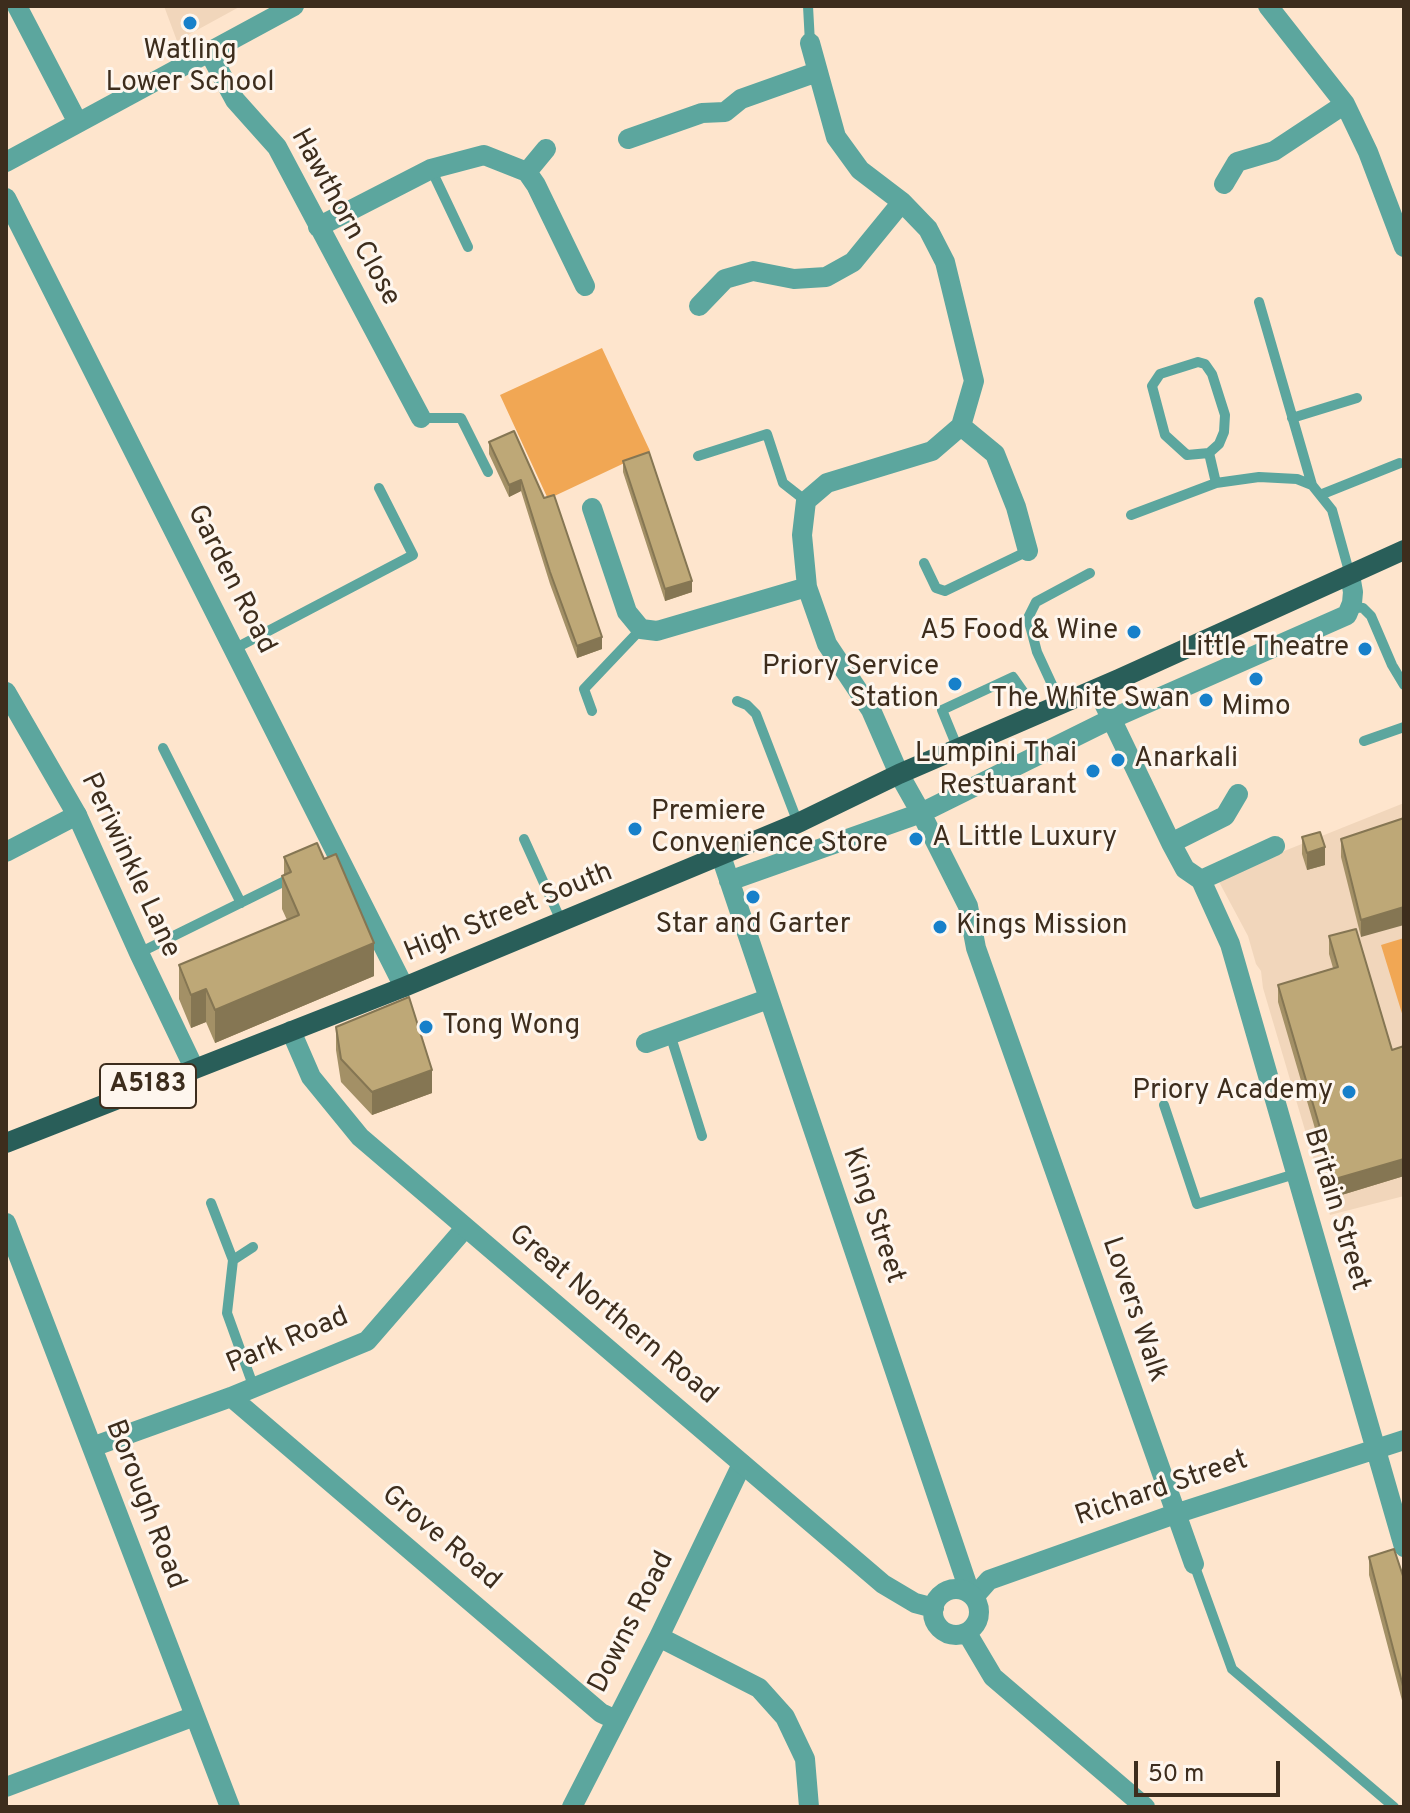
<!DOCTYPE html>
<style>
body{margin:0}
#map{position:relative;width:1410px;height:1813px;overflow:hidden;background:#fee5cd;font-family:Overpass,sans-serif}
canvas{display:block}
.frame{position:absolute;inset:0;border:8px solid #3d2d1d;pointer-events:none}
.scale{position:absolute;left:1134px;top:1761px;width:146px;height:36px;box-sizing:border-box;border:4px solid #3d2d1d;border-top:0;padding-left:10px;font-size:24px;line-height:28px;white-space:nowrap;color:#3d2d1d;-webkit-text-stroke:6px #fef6ee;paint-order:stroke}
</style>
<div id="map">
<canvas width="1410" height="1813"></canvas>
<div class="frame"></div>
<div class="scale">50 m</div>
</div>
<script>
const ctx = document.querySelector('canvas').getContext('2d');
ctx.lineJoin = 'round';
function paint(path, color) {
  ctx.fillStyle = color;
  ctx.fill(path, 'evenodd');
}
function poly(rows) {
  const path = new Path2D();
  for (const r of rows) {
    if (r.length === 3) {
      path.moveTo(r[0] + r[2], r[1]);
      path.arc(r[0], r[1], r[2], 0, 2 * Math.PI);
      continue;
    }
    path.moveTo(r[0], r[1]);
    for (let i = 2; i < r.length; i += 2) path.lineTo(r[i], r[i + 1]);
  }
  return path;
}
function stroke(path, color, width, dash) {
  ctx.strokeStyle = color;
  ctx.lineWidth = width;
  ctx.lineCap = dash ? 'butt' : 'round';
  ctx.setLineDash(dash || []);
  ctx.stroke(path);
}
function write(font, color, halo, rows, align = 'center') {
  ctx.font = font + ' Overpass,sans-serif';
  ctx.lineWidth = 6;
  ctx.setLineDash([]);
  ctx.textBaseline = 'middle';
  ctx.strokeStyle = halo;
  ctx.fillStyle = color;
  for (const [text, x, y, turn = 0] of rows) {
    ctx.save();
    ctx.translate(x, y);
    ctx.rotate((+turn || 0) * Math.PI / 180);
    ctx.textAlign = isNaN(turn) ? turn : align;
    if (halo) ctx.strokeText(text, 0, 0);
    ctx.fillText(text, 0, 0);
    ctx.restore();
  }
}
paint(poly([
 [164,6,241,6,177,41],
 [1404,803,1404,1196,1330,1215,1263,988,1261,971,1256,964,1248,936,1217,878]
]), '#f1d6bb');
paint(poly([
 [602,348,650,451,548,499,500,395],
 [1404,938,1404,1020,1381,945]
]), '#f1a754');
stroke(poly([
 [808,6,810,43],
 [431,169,468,247],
 [1259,302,1312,485],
 [421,418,461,418,488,472],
 [1292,418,1357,398],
 [1209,453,1187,455,1165,435,1152,386,1160,374,1198,362,1205,364,1212,374,1225,415,1224,432,1219,444,1209,453,1216,483],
 [698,456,767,434,783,483,806,501],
 [1320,495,1400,463],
 [1131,515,1216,483,1259,477,1297,479,1312,485,1332,510,1350,575],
 [924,563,936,588,945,591,1028,551],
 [1351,607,1363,608,1371,616,1392,665,1404,685],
 [234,649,413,555,379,488],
 [737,701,747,705,756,714,798,823],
 [1061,704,1037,652,1028,618,1036,602,1090,573],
 [592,711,584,689,641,629],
 [1364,741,1404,727],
 [163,748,241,903],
 [958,749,942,710,1013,677,1039,714],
 [524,839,562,923],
 [139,953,293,877],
 [670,1034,702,1136],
 [1164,1105,1197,1204,1295,1174],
 [211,1203,233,1260],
 [253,1247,233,1260,227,1313,254,1388],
 [1194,1564,1232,1669,1394,1807]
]), '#5ca69e', 10);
stroke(poly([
 [17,6,78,123],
 [1268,6,1345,104,1368,152,1404,247],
 [810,43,836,137,860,170,902,202,928,229,945,262,974,381,961,426,932,451,827,483,806,501,802,535,807,587,827,644,871,710,899,774,921,813,968,906,976,948,1194,1564],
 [209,52,235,100,277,147,421,418],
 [628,139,702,113,725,112,741,99,817,72],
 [6,162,294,6],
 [527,172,546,149],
 [1224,184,1237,162,1274,151,1345,104],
 [318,227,431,169,484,155,527,172,536,185,585,286],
 [699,306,725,279,753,271,794,279,826,277,853,262,902,202],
 [961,426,995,454,1016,507,1028,551],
 [592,508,627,612,641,629,657,631,807,587],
 [1097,689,1171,843,1185,869,1201,880,1230,944,1404,1547],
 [1171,843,1225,816,1238,794],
 [6,852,77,815],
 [721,856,970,1593],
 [1201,880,1275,846],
 [729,881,921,813,1111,719,1347,615,1352,603,1353,592,1350,575],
 [646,1043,768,999],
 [6,1223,230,1807],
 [231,1397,601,1713,616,1720],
 [92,1447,231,1397,367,1341,465,1228],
 [974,1597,989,1580,1175,1514,1404,1440],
 [659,1637,759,1688,785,1717,805,1759,809,1807],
 [6,1787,195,1716],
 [572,1807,659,1637,742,1464]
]), '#5ca69e', 20);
stroke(poly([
 [6,198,404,987],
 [6,692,77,815,139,953,194,1068],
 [291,1031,311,1077,360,1137,883,1584,915,1603,934,1608],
 [956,1612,23],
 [967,1633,993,1677,1145,1807]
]), '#5ca69e', 20);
stroke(poly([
 [6,1143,404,987,798,823,899,774,1119,679,1404,550]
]), '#295e59', 20);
paint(poly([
 [514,431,602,649,577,658,550,584,521,491,509,497,489,454,489,442],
 [623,461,692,592,665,601,623,472],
 [1404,818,1361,937,1341,857,1341,839],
 [1302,837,1325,865,1307,870,1302,854],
 [284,857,374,976,215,1043,206,1022,191,1028,179,999,179,965,287,920,282,909,282,876,284,875],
 [1329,936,1392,1050,1404,1046,1404,1176,1335,1197,1278,1002,1278,985,1333,968,1329,954],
 [336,1027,432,1093,372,1115,341,1082,336,1050],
 [1369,1557,1403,1576,1404,1576,1404,1708,1369,1575]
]), '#a39066');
paint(poly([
 [521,480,521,491,509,497,509,485],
 [692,581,692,592,665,601,665,589],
 [602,637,602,649,577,658,577,646],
 [1325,847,1325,865,1307,870,1307,853],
 [1404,907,1404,925,1361,937,1361,920],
 [374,943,374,976,215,1043,215,1010],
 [206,989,206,1022,191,1028,191,995],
 [432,1070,432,1093,372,1115,372,1092],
 [1404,1159,1404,1176,1335,1197,1335,1179]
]), '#857653');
const building = poly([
 [514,431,544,498,554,495,602,637,577,646,550,572,521,480,509,485,489,442,514,431],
 [649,452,692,581,665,589,623,461,649,452],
 [1404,818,1404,907,1361,920,1341,839,1404,818],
 [1320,832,1325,847,1307,853,1302,837,1320,832],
 [317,843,324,859,336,854,374,943,215,1010,206,989,191,995,179,965,299,915,282,876,291,872,284,857,317,843],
 [1356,929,1392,1050,1404,1046,1404,1159,1335,1179,1278,985,1338,967,1329,936,1356,929],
 [409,997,432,1070,372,1092,341,1059,336,1027,409,997],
 [1394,1549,1403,1576,1404,1576,1404,1690,1369,1557,1394,1549]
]);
paint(building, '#bea877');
stroke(building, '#857653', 2);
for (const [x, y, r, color] of [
 [190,23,8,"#1780ca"],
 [1134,632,8,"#1780ca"],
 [1365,649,8,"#1780ca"],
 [1256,679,8,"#1780ca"],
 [955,684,8,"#1780ca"],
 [1206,700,8,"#1780ca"],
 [1118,760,8,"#1780ca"],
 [1093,771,8,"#1780ca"],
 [635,829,8,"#1780ca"],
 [916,839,8,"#1780ca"],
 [753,897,8,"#1780ca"],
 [940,927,8,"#1780ca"],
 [426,1027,8,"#1780ca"],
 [1349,1092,8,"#1780ca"]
]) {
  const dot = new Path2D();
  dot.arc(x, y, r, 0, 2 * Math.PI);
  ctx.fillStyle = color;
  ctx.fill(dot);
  stroke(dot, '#fef6ee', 3);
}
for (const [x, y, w] of [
 [148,1086,96]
]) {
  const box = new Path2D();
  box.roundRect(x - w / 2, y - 22, w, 44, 6);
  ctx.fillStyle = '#fef6ee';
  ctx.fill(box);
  stroke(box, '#3d2d1d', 2);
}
write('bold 26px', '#3d2d1d', null, [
 ["A5183",148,1086]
]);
write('28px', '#3d2d1d', '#fef6ee', [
 ["Watling",190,52,"center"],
 ["Lower School",190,84,"center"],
 ["A5 Food & Wine",1118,632],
 ["Little Theatre",1349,649],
 ["Priory Service",939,668],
 ["Station",939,700],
 ["The White Swan",1190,700],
 ["Mimo",1256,708,"center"],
 ["Lumpini Thai",1077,755],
 ["Restuarant",1077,787],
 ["Anarkali",1134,760,"left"],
 ["Premiere",651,813,"left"],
 ["Convenience Store",651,845,"left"],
 ["A Little Luxury",932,839,"left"],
 ["Star and Garter",753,926,"center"],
 ["Kings Mission",956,927,"left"],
 ["Tong Wong",442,1027,"left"],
 ["Priory Academy",1333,1092]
], 'right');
write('28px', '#3d2d1d', '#fef6ee', [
 ["Hawthorn Close",344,218,61],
 ["Garden Road",230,580,63],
 ["Periwinkle Lane",129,866,65],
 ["High Street South",509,914,-22],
 ["Britain Street",1335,1210,73],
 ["King Street",872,1216,71],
 ["Lovers Walk",1133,1310,71],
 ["Great Northern Road",612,1316,40],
 ["Park Road",288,1342,-23],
 ["Richard Street",1162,1490,-19],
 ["Borough Road",144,1505,69],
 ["Grove Road",440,1539,40],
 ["Downs Road",633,1623,-63]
]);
</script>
